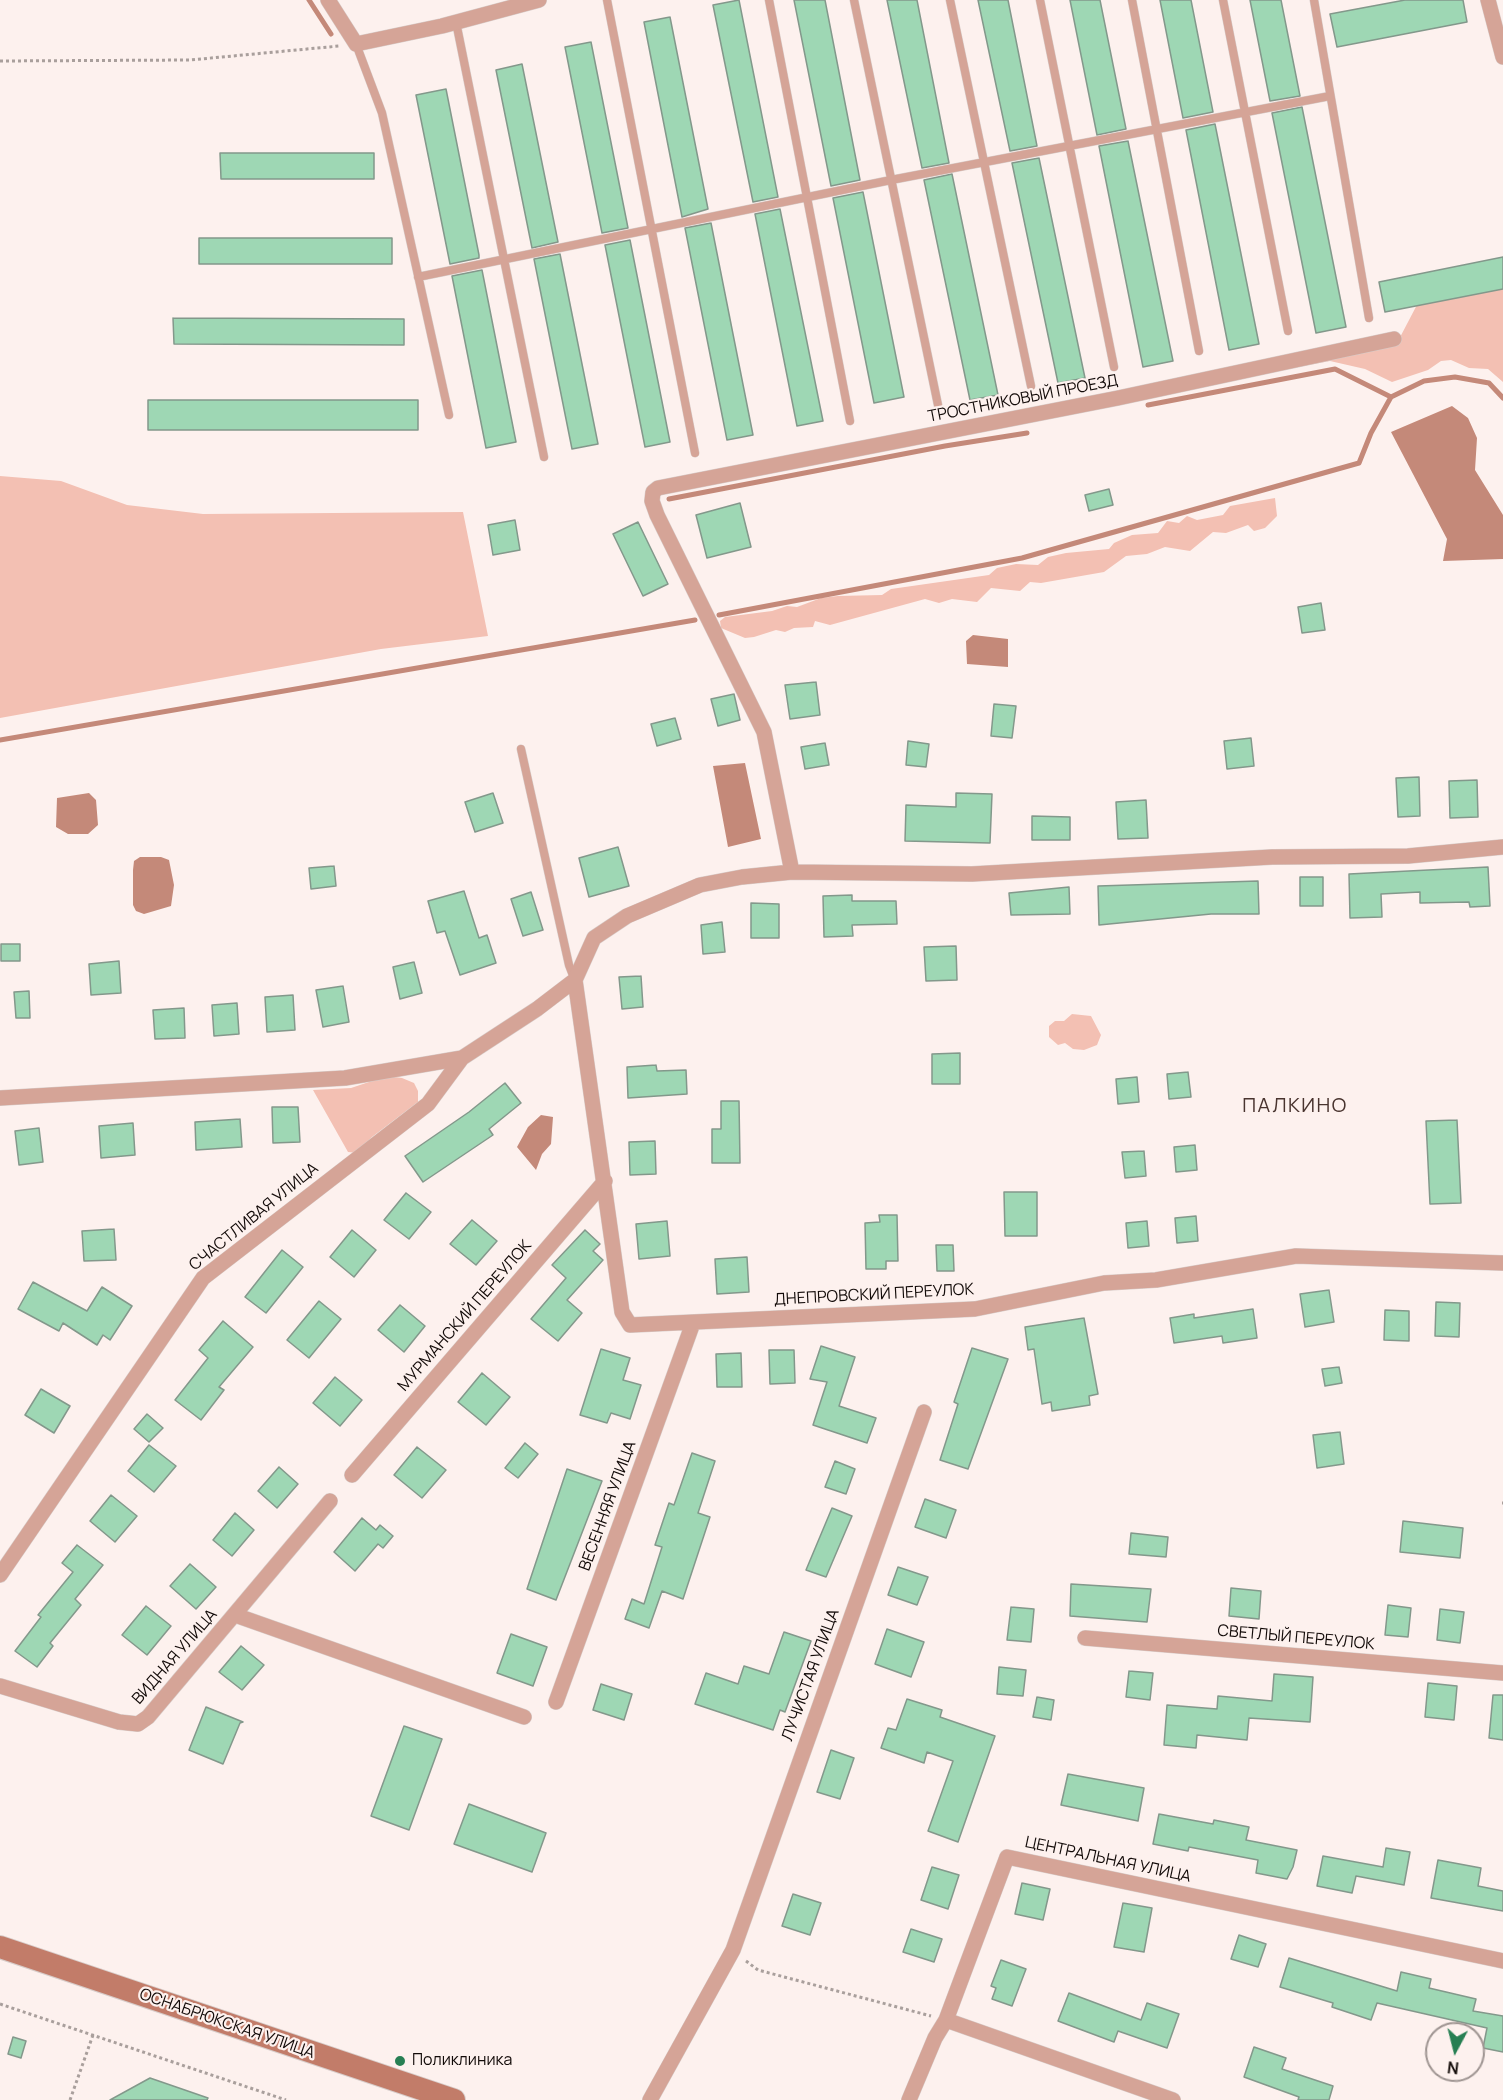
<!DOCTYPE html>
<meta charset="utf-8">
<style>
body{margin:0}
#map{position:relative;width:1503px;height:2100px;overflow:hidden;background:#fdf1ee;font-family:Manrope,sans-serif}
canvas{display:block}
.north{position:absolute;left:1425px;top:2022px;width:60px;height:60px;box-sizing:border-box;background:#fdf1ee;border:2px solid #9f9592;border-radius:50%;rotate:187deg;font-size:16px;font-weight:700;line-height:24px;text-align:center;color:#120a08}
.north::after{content:'';display:block;margin:auto;width:21px;height:27px;background:#277f53;clip-path:polygon(50% 0,100% 100%,50% 72%,0 100%)}
</style>
<div id="map">
<canvas width="1503" height="2100"></canvas>
<div class="north">N</div>
</div>
<script>
const ctx = document.querySelector('canvas').getContext('2d');
ctx.lineJoin = 'round';
function paint(path, color) {
  ctx.fillStyle = color;
  ctx.fill(path, 'evenodd');
}
function poly(rows) {
  const path = new Path2D();
  for (const r of rows) {
    path.moveTo(r[0], r[1]);
    for (let i = 2; i < r.length; i += 2) path.lineTo(r[i], r[i + 1]);
  }
  return path;
}
function stroke(path, color, width, dash) {
  ctx.strokeStyle = color;
  ctx.lineWidth = width;
  ctx.lineCap = dash ? 'butt' : 'round';
  ctx.setLineDash(dash || []);
  ctx.stroke(path);
}
function write(font, color, halo, rows, align = 'center') {
  ctx.font = font + ' Manrope,sans-serif';
  ctx.lineWidth = 4.5;
  ctx.setLineDash([]);
  ctx.textBaseline = 'middle';
  ctx.strokeStyle = halo;
  ctx.fillStyle = color;
  for (const [text, x, y, turn = 0] of rows) {
    ctx.save();
    ctx.translate(x, y);
    ctx.rotate((+turn || 0) * Math.PI / 180);
    ctx.textAlign = isNaN(turn) ? turn : align;
    if (halo) ctx.strokeText(text, 0, 0);
    ctx.fillText(text, 0, 0);
    ctx.restore();
  }
}
paint(poly([
 [1503,261,1503,382,1488,369,1469,368,1451,360,1441,361,1428,370,1392,382,1365,369,1330,361,1277,371,1397,343,1430,280],
 [0,476,61,481,127,505,203,514,463,512,488,636,381,649,0,718],
 [1275,498,1277,516,1265,528,1254,531,1248,525,1226,533,1213,532,1190,551,1165,547,1147,554,1126,556,1104,572,1041,583,1030,582,1020,591,991,588,977,602,952,599,939,603,925,599,830,625,815,621,813,627,794,628,785,632,776,630,754,637,745,638,721,628,720,621,725,617,772,611,787,606,797,607,821,598,838,596,882,595,891,589,989,575,997,568,1016,564,1038,565,1048,557,1066,553,1109,549,1114,543,1132,535,1158,533,1167,521,1179,523,1187,516,1197,520,1223,515,1230,506],
 [1072,1014,1091,1016,1101,1035,1097,1045,1084,1050,1073,1049,1065,1043,1058,1045,1049,1037,1049,1026,1055,1021,1064,1021],
 [387,1076,402,1078,414,1083,418,1091,418,1102,372,1137,358,1153,348,1152,313,1090,351,1088]
]), '#f3c0b3');
paint(poly([
 [1452,406,1468,418,1477,438,1475,470,1503,515,1503,559,1443,561,1447,539,1391,432],
 [973,635,1008,639,1008,667,967,664,966,641],
 [745,763,761,839,728,847,713,766],
 [89,793,96,800,98,825,88,834,68,834,56,827,57,798],
 [140,857,161,857,169,860,174,885,171,906,144,914,136,911,133,905,133,870,134,861],
 [541,1115,553,1117,551,1144,542,1154,536,1170,517,1147,528,1127]
]), '#c48979');
stroke(poly([
 [309,0,331,34],
 [1148,405,1335,369,1391,397],
 [669,499,945,446,1027,433],
 [719,615,1022,558,1359,463,1371,433,1391,397,1424,381,1455,377,1489,383,1503,398],
 [0,740,695,620]
]), '#c48979', 5);
const building = poly([
 [739,0,778,197,753,202,713,5,739,0],
 [794,0,825,0,860,180,831,186,794,0],
 [887,0,917,0,949,163,922,168,887,0],
 [978,0,1008,0,1037,146,1010,151,978,0],
 [1070,0,1100,0,1126,129,1097,135,1070,0],
 [1160,0,1191,0,1213,112,1183,118,1160,0],
 [1250,0,1281,0,1300,96,1270,101,1250,0],
 [1405,0,1463,0,1467,22,1337,47,1330,14,1405,0],
 [670,17,708,209,682,217,644,22,670,17],
 [591,42,628,228,602,233,565,47,591,42],
 [522,64,558,242,532,248,496,70,522,64],
 [446,89,479,255,479,258,450,264,416,95,446,89],
 [1302,107,1346,327,1316,333,1272,113,1302,107],
 [1215,124,1259,344,1229,350,1186,130,1215,124],
 [1128,141,1173,361,1143,367,1099,146,1128,141],
 [220,153,374,153,374,179,221,179,220,153],
 [1039,158,1085,378,1058,383,1012,163,1039,158],
 [952,174,998,395,970,400,924,180,952,174],
 [863,192,904,397,874,403,833,198,863,192],
 [780,209,823,421,797,426,755,214,780,209],
 [711,223,753,435,727,440,685,228,711,223],
 [199,238,392,238,392,264,199,264,199,238],
 [630,240,670,442,645,447,605,245,630,240],
 [560,254,598,444,572,449,534,259,560,254],
 [1503,257,1503,289,1385,312,1379,282,1503,257],
 [482,270,516,442,486,448,452,276,482,270],
 [173,318,404,319,404,345,174,344,173,318],
 [148,400,418,400,418,430,148,430,148,400],
 [1109,489,1113,505,1089,511,1085,495,1109,489],
 [740,503,751,547,707,558,696,515,740,503],
 [515,520,520,550,493,555,488,525,515,520],
 [638,522,668,584,643,596,613,534,638,522],
 [1321,603,1325,630,1302,633,1298,607,1321,603],
 [816,682,820,715,790,719,785,685,816,682],
 [734,694,740,720,718,726,711,699,734,694],
 [994,704,1016,706,1012,738,991,736,994,704],
 [675,718,681,739,657,746,651,724,675,718],
 [1251,738,1254,766,1227,769,1224,741,1251,738],
 [908,741,929,744,926,767,906,765,908,741],
 [825,743,829,765,805,769,801,747,825,743],
 [1419,777,1420,816,1398,817,1396,778,1419,777],
 [1477,780,1478,817,1450,818,1449,781,1477,780],
 [493,793,503,823,475,832,465,802,493,793],
 [956,793,992,794,990,843,905,841,906,805,956,807,956,793],
 [1146,800,1148,838,1118,839,1116,802,1146,800],
 [1032,816,1070,817,1070,840,1032,840,1032,816],
 [618,847,629,886,589,897,579,858,618,847],
 [334,866,336,886,311,889,309,868,334,866],
 [1488,867,1490,906,1470,907,1469,902,1420,903,1420,892,1381,894,1382,917,1350,918,1349,874,1488,867],
 [1300,877,1323,877,1323,906,1300,906,1300,877],
 [1258,881,1259,914,1211,914,1099,925,1098,886,1258,881],
 [1069,887,1070,914,1011,915,1009,893,1069,887],
 [464,891,479,938,487,935,496,963,460,975,445,931,437,933,428,901,464,891],
 [531,892,543,930,523,936,511,899,531,892],
 [852,895,852,901,896,901,897,924,852,925,853,936,824,937,823,896,852,895],
 [751,903,779,904,779,938,751,938,751,903],
 [722,922,725,952,703,954,701,925,722,922],
 [1,944,20,944,20,961,1,961,1,944],
 [956,946,957,980,926,981,924,947,956,946],
 [119,961,121,993,91,995,89,964,119,961],
 [414,962,422,993,400,999,393,967,414,962],
 [641,976,643,1007,622,1009,619,977,641,976],
 [343,986,349,1022,323,1027,316,990,343,986],
 [29,991,30,1018,16,1018,14,992,29,991],
 [293,995,295,1030,267,1032,265,997,293,995],
 [237,1003,239,1034,214,1036,212,1005,237,1003],
 [184,1008,185,1038,155,1039,153,1010,184,1008],
 [960,1053,960,1084,932,1084,932,1054,960,1053],
 [656,1065,657,1071,686,1070,687,1094,628,1098,627,1067,656,1065],
 [1188,1072,1191,1097,1169,1099,1167,1074,1188,1072],
 [1137,1077,1139,1102,1118,1104,1116,1079,1137,1077],
 [505,1083,521,1103,489,1129,493,1135,423,1182,405,1156,469,1112,505,1083],
 [721,1101,739,1101,740,1163,712,1163,712,1129,721,1129,721,1101],
 [272,1107,298,1107,300,1142,273,1143,272,1107],
 [240,1119,242,1147,196,1150,195,1122,240,1119],
 [1457,1120,1461,1203,1430,1204,1426,1121,1457,1120],
 [133,1123,135,1155,101,1158,99,1126,133,1123],
 [39,1128,43,1162,19,1165,15,1131,39,1128],
 [655,1141,656,1174,630,1175,629,1142,655,1141],
 [1195,1145,1197,1170,1176,1172,1174,1147,1195,1145],
 [1144,1151,1146,1176,1125,1178,1122,1152,1144,1151],
 [1004,1192,1037,1192,1037,1236,1005,1236,1004,1192],
 [406,1193,431,1212,409,1239,384,1220,406,1193],
 [879,1215,897,1215,898,1261,886,1261,886,1269,866,1269,865,1223,880,1222,879,1215],
 [1196,1216,1198,1241,1177,1243,1175,1218,1196,1216],
 [472,1220,497,1241,476,1265,450,1244,472,1220],
 [667,1221,670,1256,639,1259,636,1224,667,1221],
 [1147,1221,1149,1246,1128,1248,1126,1223,1147,1221],
 [114,1229,116,1260,84,1261,82,1231,114,1229],
 [352,1230,376,1250,354,1277,330,1257,352,1230],
 [585,1230,600,1244,593,1251,603,1260,567,1300,582,1313,558,1341,531,1319,566,1278,552,1265,585,1230],
 [936,1245,953,1245,954,1271,937,1271,936,1245],
 [282,1250,303,1267,266,1313,245,1297,282,1250],
 [747,1257,749,1292,717,1294,715,1259,747,1257],
 [33,1282,87,1311,102,1287,132,1306,110,1340,103,1335,97,1345,63,1323,59,1331,18,1309,33,1282],
 [1329,1290,1334,1322,1305,1327,1300,1294,1329,1290],
 [319,1301,341,1319,309,1358,287,1340,319,1301],
 [1436,1302,1460,1303,1459,1337,1435,1336,1436,1302],
 [400,1305,425,1326,404,1352,378,1330,400,1305],
 [1253,1309,1257,1338,1223,1343,1222,1336,1174,1343,1170,1318,1194,1314,1194,1318,1253,1309],
 [1385,1310,1409,1311,1409,1341,1384,1340,1385,1310],
 [1084,1318,1098,1394,1089,1396,1090,1405,1052,1411,1051,1402,1042,1404,1034,1349,1028,1350,1025,1327,1084,1318],
 [223,1321,253,1347,219,1387,224,1390,201,1420,175,1400,208,1358,199,1350,223,1321],
 [821,1346,855,1357,839,1406,876,1418,867,1443,813,1425,827,1382,810,1379,821,1346],
 [972,1348,1008,1359,968,1469,940,1460,958,1404,954,1402,972,1348],
 [601,1349,630,1358,623,1380,641,1385,630,1419,611,1413,607,1423,580,1415,601,1349],
 [769,1350,794,1350,795,1383,770,1384,769,1350],
 [741,1353,742,1387,717,1387,716,1354,741,1353],
 [1339,1367,1342,1383,1325,1386,1322,1369,1339,1367],
 [482,1373,510,1397,486,1425,458,1402,482,1373],
 [335,1377,362,1400,340,1426,313,1403,335,1377],
 [41,1389,70,1406,54,1433,25,1415,41,1389],
 [147,1414,163,1428,149,1442,134,1429,147,1414],
 [1340,1432,1344,1464,1317,1468,1313,1435,1340,1432],
 [525,1443,538,1454,518,1478,505,1468,525,1443],
 [149,1445,176,1466,154,1492,128,1471,149,1445],
 [417,1447,446,1470,422,1498,394,1475,417,1447],
 [692,1453,715,1461,698,1513,710,1517,683,1599,662,1591,649,1628,625,1619,632,1599,644,1604,662,1547,655,1545,669,1503,674,1505,692,1453],
 [835,1461,855,1469,846,1494,825,1487,835,1461],
 [279,1467,298,1484,277,1508,258,1491,279,1467],
 [567,1469,602,1481,556,1600,527,1589,567,1469],
 [111,1495,137,1516,115,1542,90,1521,111,1495],
 [925,1499,956,1510,946,1538,915,1527,925,1499],
 [832,1508,852,1516,826,1577,806,1570,832,1508],
 [235,1513,254,1530,232,1556,213,1540,235,1513],
 [362,1518,376,1530,380,1525,393,1536,383,1548,378,1544,355,1571,334,1552,362,1518],
 [1403,1521,1463,1528,1460,1558,1400,1552,1403,1521],
 [1131,1533,1168,1537,1166,1557,1129,1554,1131,1533],
 [77,1545,103,1565,75,1599,81,1605,50,1643,53,1646,37,1667,15,1651,41,1617,38,1615,73,1572,62,1563,77,1545],
 [190,1564,216,1587,196,1609,170,1586,190,1564],
 [898,1567,928,1577,917,1605,888,1595,898,1567],
 [1071,1584,1151,1589,1147,1622,1070,1616,1071,1584],
 [1231,1588,1261,1591,1259,1619,1229,1616,1231,1588],
 [1388,1605,1411,1608,1408,1637,1385,1635,1388,1605],
 [146,1606,171,1626,147,1655,122,1635,146,1606],
 [1011,1607,1034,1609,1031,1642,1007,1640,1011,1607],
 [1440,1609,1464,1612,1460,1643,1437,1640,1440,1609],
 [887,1629,924,1642,911,1677,875,1664,887,1629],
 [784,1632,811,1641,785,1712,780,1710,773,1730,695,1704,706,1673,738,1684,744,1666,769,1674,784,1632],
 [511,1634,547,1647,533,1686,497,1673,511,1634],
 [241,1646,264,1665,242,1690,219,1672,241,1646],
 [999,1667,1026,1670,1023,1696,997,1694,999,1667],
 [1129,1671,1153,1673,1150,1700,1126,1697,1129,1671],
 [1274,1674,1313,1677,1310,1722,1249,1718,1247,1740,1197,1735,1196,1748,1164,1745,1167,1705,1217,1709,1218,1696,1272,1701,1274,1674],
 [1428,1683,1457,1686,1454,1720,1425,1717,1428,1683],
 [601,1684,632,1694,624,1720,593,1710,601,1684],
 [1493,1695,1503,1695,1503,1740,1489,1738,1493,1695],
 [1037,1697,1054,1700,1051,1720,1033,1717,1037,1697],
 [907,1699,942,1710,940,1717,995,1736,958,1842,928,1831,953,1761,927,1752,924,1763,881,1748,888,1728,896,1730,907,1699],
 [206,1707,243,1722,240,1723,223,1764,189,1750,206,1707],
 [404,1726,442,1739,409,1830,371,1816,404,1726],
 [831,1750,854,1758,840,1799,817,1792,831,1750],
 [1068,1774,1144,1788,1138,1821,1061,1805,1068,1774],
 [469,1804,546,1833,532,1872,454,1844,469,1804],
 [1159,1814,1213,1824,1214,1820,1249,1827,1246,1840,1297,1850,1293,1867,1287,1879,1256,1873,1258,1860,1189,1847,1188,1851,1153,1844,1159,1814],
 [1386,1848,1410,1852,1404,1885,1356,1876,1352,1893,1317,1886,1323,1856,1383,1867,1386,1848],
 [1438,1860,1481,1868,1478,1886,1503,1891,1503,1911,1431,1898,1438,1860],
 [932,1867,959,1875,948,1909,921,1900,932,1867],
 [1022,1883,1050,1889,1043,1920,1015,1914,1022,1883],
 [793,1894,821,1903,810,1935,782,1926,793,1894],
 [1123,1903,1152,1908,1144,1952,1114,1947,1123,1903],
 [911,1929,942,1939,934,1962,903,1952,911,1929],
 [1239,1935,1266,1944,1258,1967,1231,1959,1239,1935],
 [1289,1958,1397,1991,1401,1972,1431,1979,1429,1988,1476,1999,1473,2011,1503,2016,1503,2052,1483,2048,1487,2028,1377,2003,1371,2020,1332,2007,1333,2003,1280,1987,1289,1958],
 [1001,1960,1026,1969,1012,2006,992,1999,996,1988,991,1986,1001,1960],
 [1069,1993,1141,2020,1147,2003,1179,2014,1167,2048,1118,2031,1114,2042,1058,2021,1069,1993],
 [13,2037,26,2041,21,2058,8,2054,13,2037],
 [1254,2047,1286,2058,1282,2069,1333,2086,1329,2100,1298,2100,1299,2097,1244,2077,1254,2047],
 [150,2078,208,2098,207,2100,110,2100,150,2078]
]);
paint(building, '#9ed7b4');
stroke(building, '#83988b', 1.5);
const lane = poly([
 [607,0,695,453],
 [769,0,850,421],
 [854,0,938,405],
 [950,0,1031,386],
 [1040,0,1114,367],
 [1132,0,1199,351],
 [1223,0,1288,331],
 [1314,0,1369,318],
 [456,22,544,457],
 [356,44,382,113,449,415],
 [418,277,891,180,1330,96],
 [521,749,569,965,574,978]
]);
const street = poly([
 [328,0,356,44,442,26,539,0],
 [1488,0,1503,57],
 [792,872,764,732,657,515,652,501,653,492,658,488,1118,398,1394,339],
 [575,980,622,1312,630,1325,975,1309,1104,1283,1156,1280,1296,1256,1503,1263],
 [0,1098,345,1078,462,1058],
 [352,1475,605,1181],
 [0,1575,203,1278,428,1104,462,1058,537,1009,575,980,594,938,627,916,700,885,742,877,792,872,972,874,1272,857,1408,856,1503,847],
 [235,1615,524,1717],
 [1085,1638,1503,1673],
 [0,1686,119,1722,138,1724,148,1717,330,1501],
 [556,1702,693,1323],
 [650,2100,733,1950,924,1412],
 [909,2100,935,2038,946,2020],
 [1173,2100,946,2020,1007,1857,1503,1961]
]);
const secondary = poly([
 [0,1947,454,2100]
]);
stroke(lane, '#d7ccc9', 9);
stroke(street, '#d7ccc9', 16);
stroke(secondary, '#d7ccc9', 24);
stroke(poly([
 [0,61,190,60,339,46],
 [1502,1503,1503,1503],
 [746,1961,758,1970,931,2016],
 [0,2004,286,2100],
 [70,2100,93,2035]
]), '#a99f9c', 3, [3, 3]);
stroke(lane, '#d5a497', 8);
stroke(street, '#d5a497', 15);
stroke(secondary, '#c27c69', 22);
for (const [x, y, r, color] of [
 [400,2061,6,"#277f53"]
]) {
  const dot = new Path2D();
  dot.arc(x, y, r, 0, 2 * Math.PI);
  ctx.fillStyle = color;
  ctx.fill(dot);
  stroke(dot, '#fdf1ee', 2);
}
write('16px', '#120a08', '#fdf1ee', [
 ["ТРОСТНИКОВЫЙ ПРОЕЗД",1023,399,-11],
 ["СЧАСТЛИВАЯ УЛИЦА",254,1217,-39],
 ["ДНЕПРОВСКИЙ ПЕРЕУЛОК",874,1295,-3],
 ["МУРМАНСКИЙ ПЕРЕУЛОК",465,1316,-49],
 ["ВЕСЕННЯЯ УЛИЦА",608,1506,-70],
 ["СВЕТЛЫЙ ПЕРЕУЛОК",1296,1638,5],
 ["ВИДНАЯ УЛИЦА",175,1657,-49],
 ["ЛУЧИСТАЯ УЛИЦА",811,1675,-70],
 ["ЦЕНТРАЛЬНАЯ УЛИЦА",1108,1860,12],
 ["ОСНАБРЮКСКАЯ УЛИЦА",227,2024,19]
]);
write('16px', '#120a08', '#fdf1ee', [
 ["Поликлиника",412,2061]
], 'left');
ctx.letterSpacing = '1.5px';
write('20px', '#49342f', '#fdf1ee', [
 ["ПАЛКИНО",1295,1106]
]);
ctx.letterSpacing = '0px';
</script>
